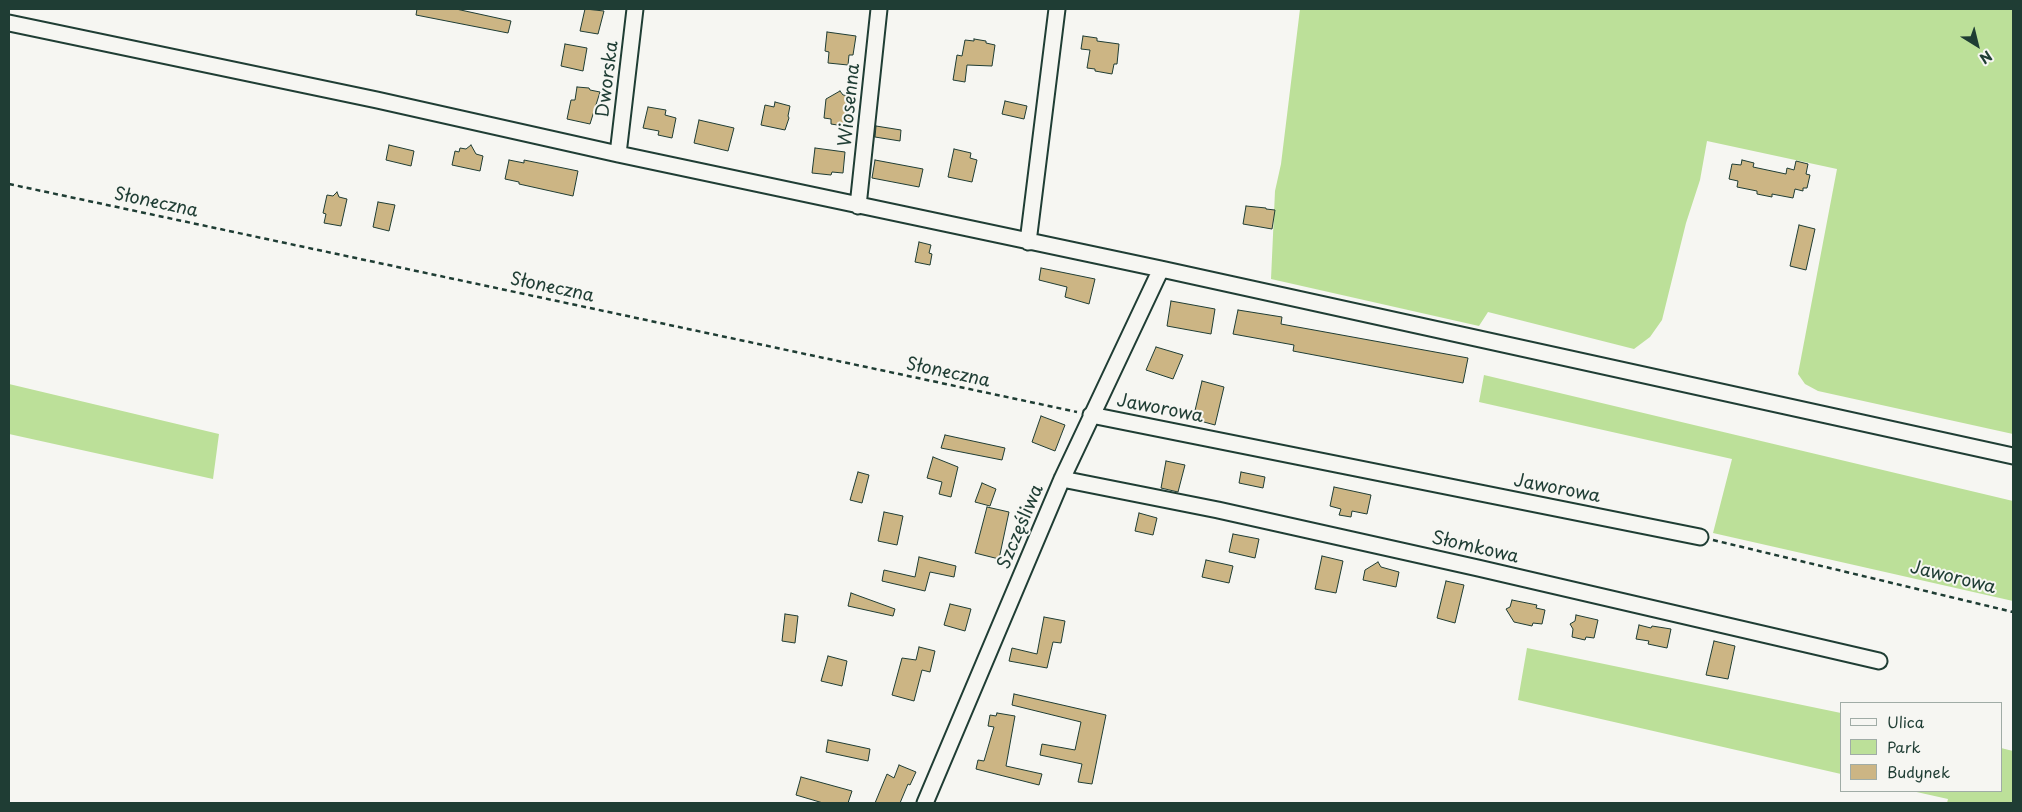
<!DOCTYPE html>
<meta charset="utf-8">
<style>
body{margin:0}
#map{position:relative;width:2022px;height:812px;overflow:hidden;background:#f6f6f2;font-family:"Playpen Sans",sans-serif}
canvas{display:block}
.frame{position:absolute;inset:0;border:10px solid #1f3d34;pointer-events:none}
.legend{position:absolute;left:1840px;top:702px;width:162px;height:90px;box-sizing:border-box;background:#f6f6f2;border:1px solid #a0aca6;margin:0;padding:6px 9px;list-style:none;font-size:15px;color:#1f3d34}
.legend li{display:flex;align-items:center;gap:10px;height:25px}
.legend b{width:25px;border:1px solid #a0aca6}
.north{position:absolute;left:1952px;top:20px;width:50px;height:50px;-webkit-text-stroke:4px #f6f6f2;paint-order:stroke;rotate:144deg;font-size:14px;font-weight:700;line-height:20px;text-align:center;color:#1f3d34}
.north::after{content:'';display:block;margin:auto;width:18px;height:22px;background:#1f3d34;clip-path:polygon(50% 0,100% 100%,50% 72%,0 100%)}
</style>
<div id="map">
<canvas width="2022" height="812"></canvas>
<div class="frame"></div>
<ul class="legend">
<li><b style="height:6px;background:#f6f6f2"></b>Ulica</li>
<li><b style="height:14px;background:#bce099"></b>Park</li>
<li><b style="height:14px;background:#ccb584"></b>Budynek</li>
</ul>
<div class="north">N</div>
</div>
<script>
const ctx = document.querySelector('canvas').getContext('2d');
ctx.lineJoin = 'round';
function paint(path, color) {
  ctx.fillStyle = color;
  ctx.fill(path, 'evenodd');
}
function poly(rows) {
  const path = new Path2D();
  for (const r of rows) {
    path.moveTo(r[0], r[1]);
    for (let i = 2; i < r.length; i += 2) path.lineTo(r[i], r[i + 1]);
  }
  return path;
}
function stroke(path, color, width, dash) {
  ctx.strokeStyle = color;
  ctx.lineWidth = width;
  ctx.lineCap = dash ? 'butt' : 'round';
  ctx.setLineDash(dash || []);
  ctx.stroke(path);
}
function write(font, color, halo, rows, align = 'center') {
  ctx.font = font + ' "Playpen Sans",sans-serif';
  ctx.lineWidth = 4;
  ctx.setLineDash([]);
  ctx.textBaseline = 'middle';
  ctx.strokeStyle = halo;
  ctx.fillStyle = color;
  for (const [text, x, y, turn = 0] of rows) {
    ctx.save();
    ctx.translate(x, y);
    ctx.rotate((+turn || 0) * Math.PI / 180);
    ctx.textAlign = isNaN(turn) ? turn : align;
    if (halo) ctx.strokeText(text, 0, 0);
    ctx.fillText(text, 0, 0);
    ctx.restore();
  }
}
paint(poly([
 [1300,9,2013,9,2013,434,1818,391,1805,384,1798,374,1837,169,1707,141,1700,180,1686,223,1662,320,1650,337,1634,349,1488,312,1479,326,1271,279,1275,191,1281,164],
 [1484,375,2013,501,2013,601,1713,533,1732,459,1479,402],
 [9,384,219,434,213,479,9,434],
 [1527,648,1841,713,1841,774,1518,700],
 [2001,748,2013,751,2013,803,1947,803,1948,799,1912,791,2001,791]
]), '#bce099');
const building = poly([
 [417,9,456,9,511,21,508,33,416,15,417,9],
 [585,9,604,11,598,34,580,31,585,9],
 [827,32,856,36,853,55,849,55,848,65,828,63,829,52,825,51,827,32],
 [1083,36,1097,38,1097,41,1119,44,1117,64,1114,64,1112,74,1095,71,1095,69,1087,68,1090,50,1081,49,1083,36],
 [974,39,986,41,986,43,995,45,992,66,967,65,965,82,953,80,957,55,962,56,965,40,974,41,974,39],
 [565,44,587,48,583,71,561,66,565,44],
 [577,87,589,88,590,90,600,92,590,124,567,119,571,100,575,100,577,87],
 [840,91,843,95,852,96,850,127,831,124,831,119,824,118,826,99,840,91],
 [1005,101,1027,106,1024,119,1002,114,1005,101],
 [775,102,790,106,788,116,789,118,785,130,761,125,765,105,774,107,775,102],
 [648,107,666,110,665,115,676,118,672,138,658,135,659,131,643,128,648,107],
 [699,120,734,128,728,151,694,143,699,120],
 [876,126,901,130,900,141,875,137,876,126],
 [389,145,414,151,411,166,386,160,389,145],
 [471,145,476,154,483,156,480,171,452,165,455,151,459,152,460,148,466,149,471,145],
 [815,148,845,152,843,173,832,172,831,175,812,173,815,148],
 [954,149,971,153,970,158,977,160,972,182,948,177,954,149],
 [509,160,524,163,524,160,578,171,573,196,519,184,519,182,505,179,509,160],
 [875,160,923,169,919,187,872,178,875,160],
 [1742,160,1754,163,1753,167,1786,174,1787,168,1794,170,1796,161,1808,164,1806,174,1810,175,1807,188,1803,188,1803,191,1795,189,1793,198,1772,194,1772,197,1757,194,1757,191,1737,187,1738,181,1729,179,1732,164,1741,165,1742,160],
 [337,192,339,197,347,199,341,226,324,223,326,214,323,213,327,195,333,196,337,192],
 [378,202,395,205,389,231,373,227,378,202],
 [1246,206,1266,208,1266,209,1275,210,1272,229,1243,224,1246,206],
 [1799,225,1815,229,1806,270,1790,266,1799,225],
 [919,242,931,245,929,253,932,254,930,265,915,262,919,242],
 [1041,268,1095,279,1089,304,1065,297,1067,287,1039,280,1041,268],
 [1171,301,1215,309,1211,334,1167,326,1171,301],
 [1238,310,1282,317,1281,324,1468,358,1463,383,1293,351,1294,345,1233,334,1238,310],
 [1156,347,1183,355,1173,379,1146,370,1156,347],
 [1202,381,1224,387,1215,425,1193,419,1202,381],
 [1041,416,1065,425,1055,451,1032,442,1041,416],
 [945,435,1005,448,1002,460,941,448,945,435],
 [933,457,958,467,951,497,939,494,942,482,927,478,933,457],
 [1166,461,1185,465,1178,492,1161,488,1166,461],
 [858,472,869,475,862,503,850,500,858,472],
 [1241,472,1265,477,1263,488,1239,483,1241,472],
 [982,483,996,489,990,506,975,502,982,483],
 [1334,487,1371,495,1367,514,1352,511,1351,517,1339,515,1341,509,1330,506,1334,487],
 [987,507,1009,512,999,559,975,553,987,507],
 [884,512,903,516,897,545,878,541,884,512],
 [1139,513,1157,518,1153,535,1135,531,1139,513],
 [1233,534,1259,539,1255,558,1229,552,1233,534],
 [1322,556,1343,561,1336,593,1315,589,1322,556],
 [919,557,956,566,954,577,930,572,925,591,882,581,884,570,915,577,919,557],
 [1206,560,1233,566,1229,583,1202,577,1206,560],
 [1378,562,1381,567,1399,572,1396,587,1363,580,1365,570,1378,562],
 [1446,581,1464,585,1455,623,1437,618,1446,581],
 [851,593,895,609,893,616,848,606,851,593],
 [1512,600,1537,605,1536,608,1545,610,1542,624,1533,623,1532,626,1514,622,1506,609,1510,607,1512,600],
 [950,604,971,609,965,631,944,625,950,604],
 [785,614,798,616,795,643,782,641,785,614],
 [1576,615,1598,620,1594,638,1586,637,1585,640,1572,637,1573,629,1570,624,1575,621,1576,615],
 [1044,617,1065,621,1061,643,1053,642,1047,668,1009,661,1012,648,1037,654,1044,617],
 [1639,625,1651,628,1652,626,1671,629,1667,648,1648,644,1649,641,1636,639,1639,625],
 [1714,641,1735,646,1728,679,1706,675,1714,641],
 [919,647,935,651,930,672,922,670,914,701,892,695,902,658,916,660,919,647],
 [828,656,847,661,842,686,821,681,828,656],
 [1014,694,1106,715,1092,784,1078,782,1082,764,1040,755,1042,744,1075,750,1081,722,1012,705,1014,694],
 [997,713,1015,716,1006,766,1042,774,1039,785,976,769,978,760,984,761,994,727,988,726,990,715,996,716,997,713],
 [828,740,870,749,868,761,826,752,828,740],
 [899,765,916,772,910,785,908,784,900,803,875,803,887,774,894,778,899,765],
 [801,777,852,791,848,803,823,803,796,795,801,777]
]);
paint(building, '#ccb584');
stroke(building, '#1f3d34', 1);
const minor = poly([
 [9,23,377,100,618,154,1161,269,2013,456],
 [618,154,635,9],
 [858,206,879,9],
 [1028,242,1057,9],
 [1091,415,1700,537],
 [1062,479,1218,510,1478,568,1879,661],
 [925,803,1062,479,1161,269]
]);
stroke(minor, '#1f3d34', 19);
stroke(poly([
 [9,184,1077,412],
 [1713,540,2013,612]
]), '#1f3d34', 2.5, [5, 4]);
stroke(minor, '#f6f6f2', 15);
write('18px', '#1f3d34', '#f6f6f2', [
 ["Dworska",608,79,-83],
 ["Wiosenna",850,105,-84],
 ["Słoneczna",156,203,12],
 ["Słoneczna",552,288,12],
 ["Słoneczna",948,373,12],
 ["Jaworowa",1160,409,11],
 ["Jaworowa",1557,489,11],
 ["Szczęśliwa",1021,527,-67],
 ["Słomkowa",1475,548,13],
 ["Jaworowa",1953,578,14]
]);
</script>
